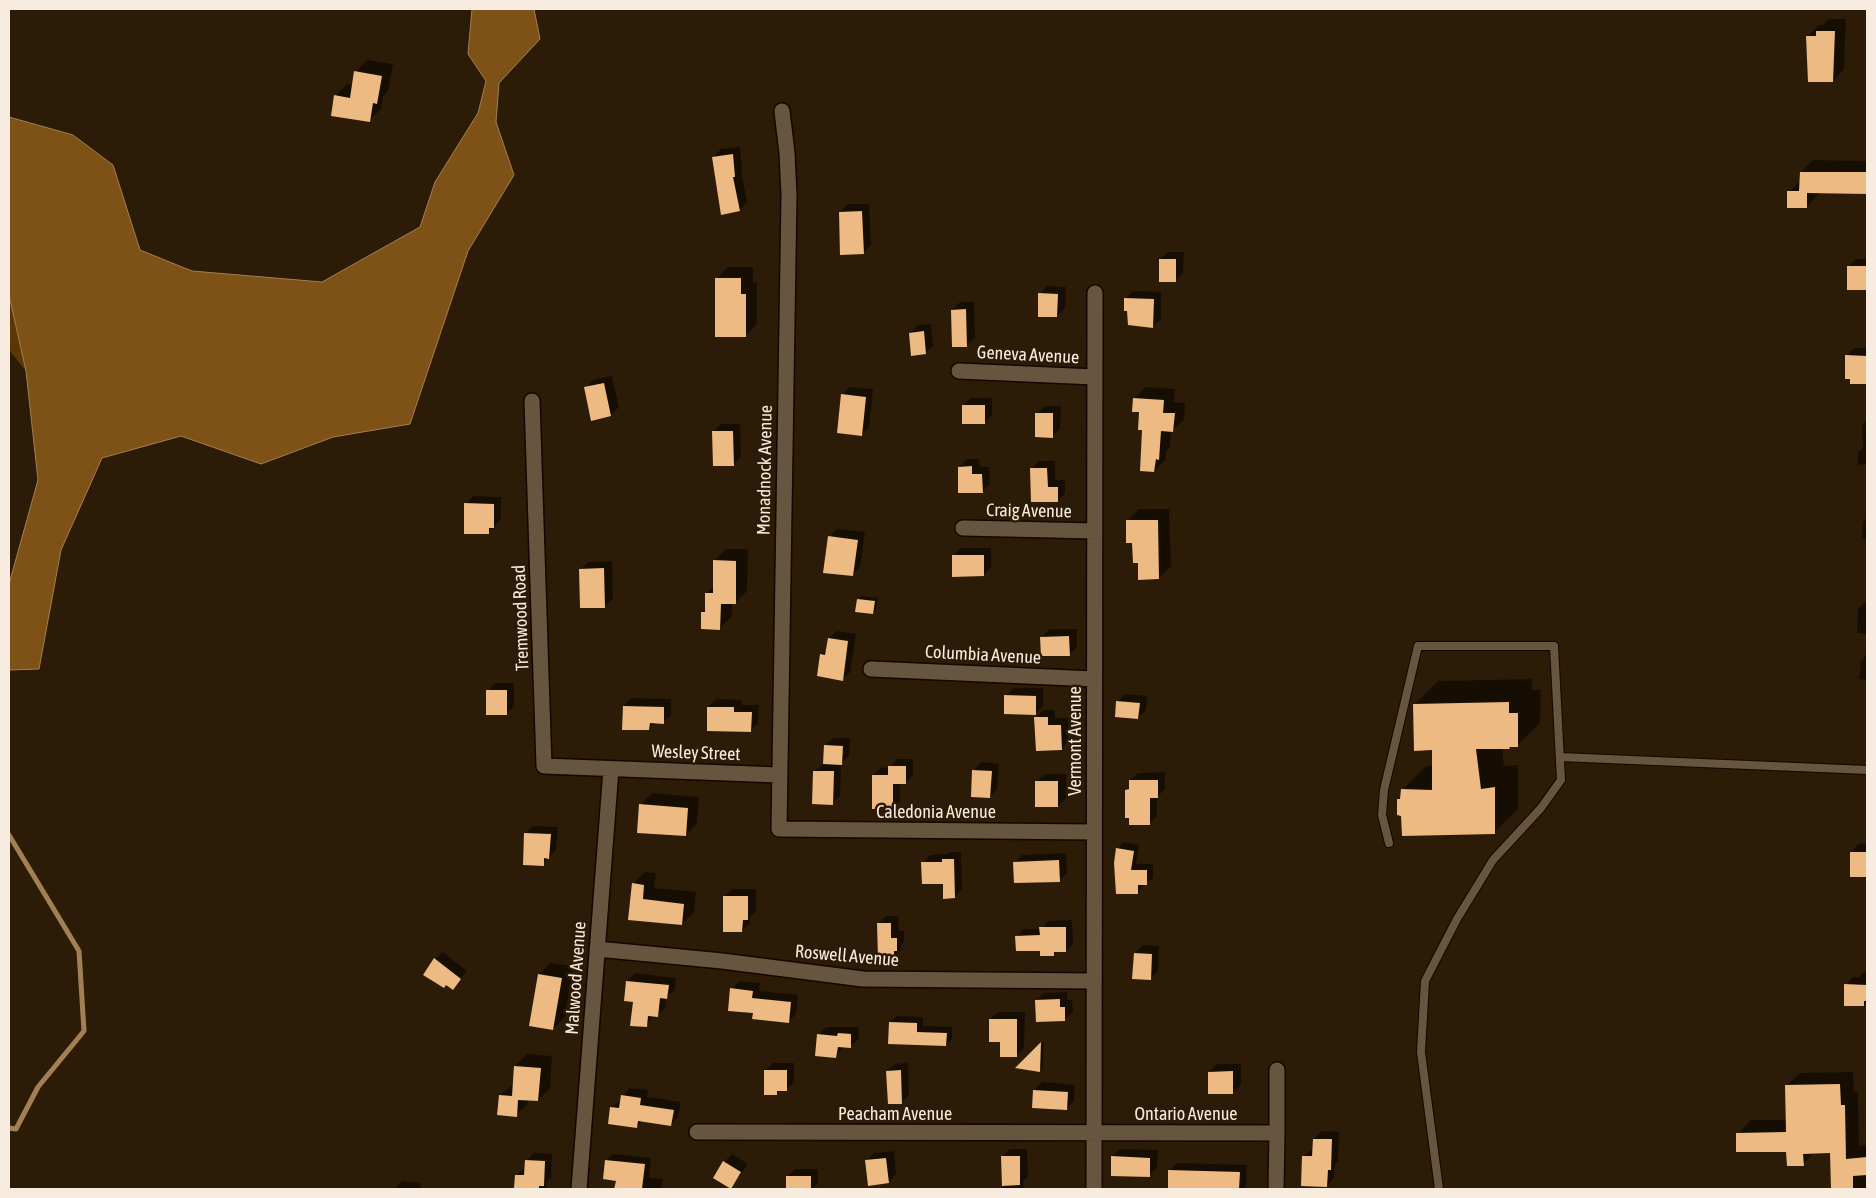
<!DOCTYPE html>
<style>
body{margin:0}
#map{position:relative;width:1876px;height:1198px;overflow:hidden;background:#2c1c07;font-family:"Asap Condensed",sans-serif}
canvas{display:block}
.frame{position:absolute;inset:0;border:10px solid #f8ece0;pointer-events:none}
</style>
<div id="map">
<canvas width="1876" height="1198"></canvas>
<div class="frame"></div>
</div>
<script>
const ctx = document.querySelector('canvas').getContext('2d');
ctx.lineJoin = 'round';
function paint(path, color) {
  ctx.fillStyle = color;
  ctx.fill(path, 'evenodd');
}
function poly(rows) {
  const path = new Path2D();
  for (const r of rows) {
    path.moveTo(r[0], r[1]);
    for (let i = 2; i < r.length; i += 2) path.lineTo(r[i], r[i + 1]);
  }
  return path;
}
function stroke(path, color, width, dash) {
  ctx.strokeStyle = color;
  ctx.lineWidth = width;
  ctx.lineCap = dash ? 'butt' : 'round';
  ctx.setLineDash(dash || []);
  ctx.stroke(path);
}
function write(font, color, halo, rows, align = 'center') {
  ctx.font = font + ' "Asap Condensed",sans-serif';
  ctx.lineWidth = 5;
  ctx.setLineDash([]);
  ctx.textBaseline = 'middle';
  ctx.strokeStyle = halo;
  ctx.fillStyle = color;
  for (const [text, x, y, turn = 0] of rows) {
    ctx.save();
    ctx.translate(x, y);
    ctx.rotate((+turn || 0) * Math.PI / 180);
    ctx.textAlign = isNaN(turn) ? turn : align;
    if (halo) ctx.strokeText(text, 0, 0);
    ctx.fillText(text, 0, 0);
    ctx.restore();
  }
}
paint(poly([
 [9,295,26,371,9,350]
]), '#5b3803');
const water = poly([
 [472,9,534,9,540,39,499,83,496,122,514,175,468,251,410,424,333,437,261,464,181,436,102,458,61,550,39,669,9,670,9,584,38,480,26,371,9,295,9,117,73,135,113,165,140,250,192,271,322,282,420,227,435,182,478,113,486,81,468,54,472,9]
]);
paint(water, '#7e5217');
stroke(water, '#a38053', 1);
paint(poly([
 [1829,19,1846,19,1844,69,1833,81,1807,37,1819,25,1823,25],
 [367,60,393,64,388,91,383,96,381,109,369,121,335,96,347,84,353,85,356,72],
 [740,147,742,168,741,170,747,202,740,210,713,157,721,149],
 [1813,160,1867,161,1867,192,1819,192,1818,195,1807,207,1789,192,1801,180,1801,172],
 [848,204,869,204,871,245,863,253,840,212],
 [1168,252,1184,252,1183,273,1175,281,1160,259],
 [1856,259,1867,259,1867,289,1848,289,1849,266],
 [728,267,753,267,753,283,757,283,757,324,745,336,716,279],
 [1047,286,1066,287,1065,308,1057,316,1040,294],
 [1133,291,1161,292,1161,319,1153,326,1128,310,1125,299],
 [960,302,974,302,975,338,967,345,952,310],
 [931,324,933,346,925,353,910,333,918,325],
 [1854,348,1867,348,1866,383,1847,356],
 [612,376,619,407,611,415,592,419,586,388,593,380],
 [849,387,873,389,869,427,861,435,842,395],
 [1146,387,1175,389,1174,402,1185,403,1184,420,1171,431,1170,447,1166,451,1165,460,1154,471,1140,411,1134,398],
 [971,398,992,398,992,415,984,423,963,405],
 [1044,406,1061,406,1060,429,1053,436,1037,413],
 [1867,420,1867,464,1858,465,1858,452,1863,448,1862,425],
 [721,424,740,424,741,457,733,465,713,432],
 [967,459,979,459,980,467,989,467,990,484,982,492,959,467],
 [1039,461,1055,461,1055,480,1065,480,1065,493,1058,501,1031,469],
 [473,496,501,497,501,519,488,533,466,504],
 [1139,509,1169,509,1171,566,1159,578,1139,562,1127,521],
 [1867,517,1867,539,1862,539,1863,522],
 [837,529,865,532,860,567,852,575,829,537],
 [961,548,991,548,991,567,984,575,953,556],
 [726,549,748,549,747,591,735,603,732,603,732,616,720,628,702,612,706,608,706,594,714,586,714,561],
 [612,561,613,599,605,606,581,569,588,562],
 [862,596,878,598,876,609,873,613,858,599],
 [1866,601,1867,601,1867,680,1859,679,1861,661,1865,657,1867,634,1857,633,1858,609],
 [1049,629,1077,629,1077,647,1069,655,1042,637],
 [837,631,856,634,850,672,843,679,821,655,827,649,829,638],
 [1532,679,1532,690,1541,690,1540,723,1517,746,1502,748,1504,766,1518,765,1518,809,1494,833,1402,814,1398,799,1402,795,1402,790,1426,766,1433,766,1433,749,1415,704,1438,681],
 [495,683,514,683,514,706,506,714,488,690],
 [1013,688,1043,688,1043,706,1035,714,1006,696],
 [1125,694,1147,696,1146,710,1138,718,1117,702],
 [631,698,671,699,671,715,663,722,656,722,649,729,624,706],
 [716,699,742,700,742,705,759,705,758,723,751,731,708,707],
 [1043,710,1055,710,1055,718,1068,718,1069,741,1061,749,1036,718],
 [833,738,850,738,849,756,841,764,840,796,832,803,814,771,824,764,825,745],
 [897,759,913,759,913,775,905,783,900,783,900,801,892,808,873,775,881,768,890,767],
 [981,762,999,764,997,789,990,797,974,770],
 [1165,772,1165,789,1157,797,1157,816,1150,823,1126,790,1130,786,1130,780,1138,773],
 [1044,774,1066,774,1066,798,1058,806,1036,782],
 [652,793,699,797,697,823,686,835,640,805],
 [533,826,558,827,556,850,543,864,526,833],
 [1124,842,1139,845,1136,864,1153,864,1153,878,1144,884,1138,893,1115,863,1118,848],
 [1858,844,1867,844,1867,876,1851,876,1851,852],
 [951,852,961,852,962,889,955,897,944,882,923,863,930,855,948,854],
 [1066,853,1067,873,1059,880,1015,863,1022,855],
 [645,872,656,873,654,888,696,892,694,912,682,924,630,919,633,884],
 [732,889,756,889,756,911,750,917,750,923,742,931,724,897],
 [886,916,898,916,899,931,904,931,904,942,901,945,901,950,893,957,878,924],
 [1072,920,1073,944,1066,951,1057,951,1053,955,1017,936,1024,929,1041,929,1048,921],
 [1143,945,1159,946,1158,971,1150,979,1135,953],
 [443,952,467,971,453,988,435,959],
 [551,963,573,966,565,1017,553,1029,539,974],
 [1864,972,1867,972,1867,1002,1864,1005,1846,985,1853,977,1859,977],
 [635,973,676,978,675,990,666,997,665,1008,657,1016,654,1015,646,1026,627,981],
 [739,981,760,983,759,991,798,995,796,1014,789,1021,754,1012,732,989],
 [1067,992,1067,1000,1072,1000,1073,1012,1065,1019,1036,1000,1044,993],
 [998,1012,1025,1012,1024,1048,1017,1055,1001,1041,990,1019],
 [897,1016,923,1017,923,1026,952,1027,952,1039,946,1045,890,1022],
 [826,1027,858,1027,859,1039,851,1046,844,1046,836,1057,818,1035],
 [1044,1041,1043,1067,1040,1070,1018,1067],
 [527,1054,552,1056,550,1088,538,1100,528,1099,528,1104,516,1115,500,1095,514,1084,515,1066],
 [773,1063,794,1063,794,1082,786,1090,780,1090,776,1094,765,1071],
 [908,1063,909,1095,902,1102,887,1071,895,1064],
 [1217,1064,1241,1064,1241,1085,1233,1093,1209,1072],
 [1853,1072,1854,1092,1858,1092,1859,1146,1867,1145,1867,1188,1832,1188,1832,1152,1815,1152,1803,1164,1788,1150,1738,1134,1751,1120,1787,1120,1786,1086,1800,1073],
 [1042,1082,1075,1085,1074,1101,1066,1109,1034,1090],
 [630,1088,648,1090,647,1097,681,1102,678,1117,671,1124,643,1121,636,1127,611,1107,622,1100,622,1096],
 [1321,1131,1339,1132,1338,1161,1335,1164,1334,1178,1327,1186,1304,1156,1313,1149,1314,1139],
 [1010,1149,1027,1149,1028,1176,1023,1181,1024,1189,1003,1189,1002,1157],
 [1120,1149,1158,1150,1157,1168,1149,1175,1112,1157],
 [894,1151,896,1174,889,1182,867,1160,874,1153],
 [534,1153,552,1154,551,1177,547,1181,546,1189,527,1189,516,1175,526,1168,526,1161],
 [613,1154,651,1158,649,1178,663,1179,661,1189,616,1188,617,1179,607,1160],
 [732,1154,748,1164,731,1187,724,1162],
 [1177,1163,1247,1165,1246,1186,1243,1189,1169,1189,1169,1171],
 [795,1169,818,1169,818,1183,811,1189,787,1189,787,1177],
 [402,1181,421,1183,420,1189,394,1189]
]), '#0007');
stroke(poly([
 [9,835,79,951,84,1031,38,1087,16,1129,9,1128]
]), '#a38053', 5);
paint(poly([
 [1816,31,1835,31,1833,82,1808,82,1806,36,1816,36],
 [354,71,382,76,377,104,373,103,370,122,331,116,334,95,350,98],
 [733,154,735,177,733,177,740,211,721,215,712,157],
 [1800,172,1867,172,1867,194,1807,193,1807,208,1787,208,1787,191,1799,191],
 [862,211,864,254,840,255,839,212],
 [1159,259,1176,259,1176,282,1159,282],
 [1847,266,1867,266,1867,290,1847,290],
 [715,278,741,278,741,294,746,294,746,337,715,337],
 [1038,293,1058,294,1057,317,1038,317],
 [1124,298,1154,299,1153,328,1128,325,1127,311,1124,311],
 [966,309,967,347,952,347,951,310],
 [924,331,926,354,911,356,909,333],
 [1845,355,1867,356,1866,384,1850,384,1850,379,1845,379],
 [604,383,611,416,591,421,584,387],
 [841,394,866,397,862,436,837,433],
 [1133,398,1164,400,1163,413,1175,413,1173,432,1161,431,1159,460,1156,459,1154,472,1140,471,1142,430,1138,430,1139,412,1132,412],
 [962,405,985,405,985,424,962,424],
 [1035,413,1053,413,1053,438,1035,437],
 [712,431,733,431,734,466,713,466],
 [972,466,972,474,982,474,983,493,958,493,958,467],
 [1030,468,1047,468,1048,487,1058,487,1058,502,1031,502],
 [464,503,494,504,494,528,489,528,489,534,464,534],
 [1126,520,1158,520,1159,579,1138,580,1138,563,1133,563,1132,543,1126,543],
 [828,536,858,540,853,576,823,573],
 [952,555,984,555,984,576,952,577],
 [713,560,736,561,736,604,721,604,720,630,701,629,701,612,705,612,705,593,713,593],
 [604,568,605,608,580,608,579,569],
 [857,599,875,601,873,614,855,612],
 [1069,636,1070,656,1041,656,1040,637],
 [828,638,848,641,843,681,817,676,820,654,825,655],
 [486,690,507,690,507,715,486,715],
 [1004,695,1036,696,1036,715,1004,714],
 [1116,701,1140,703,1138,719,1115,717],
 [1509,702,1509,713,1518,713,1518,747,1509,747,1510,749,1476,749,1481,789,1495,787,1495,834,1402,836,1401,816,1397,815,1397,799,1400,799,1401,789,1432,790,1432,750,1414,751,1413,704],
 [623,706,664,707,664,724,650,723,649,730,622,730],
 [707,707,734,707,734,712,752,712,751,732,707,731],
 [1034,717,1048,717,1048,725,1061,725,1062,750,1036,751],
 [824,745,843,746,842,765,823,764],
 [888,766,906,766,906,784,893,784,893,809,872,809,872,775,888,775],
 [972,770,992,771,990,798,971,797],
 [813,771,834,771,833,805,812,804],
 [1129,780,1158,780,1158,798,1150,798,1150,825,1129,825,1129,818,1125,818,1125,790,1129,789],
 [1035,781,1058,781,1058,807,1035,807],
 [639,804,688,808,686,836,637,833],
 [524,833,551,834,549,859,544,858,544,866,523,865],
 [1116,848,1134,851,1131,870,1147,870,1147,885,1138,885,1138,894,1116,894,1114,863],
 [1850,852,1867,852,1867,877,1850,877],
 [942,859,954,859,955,898,943,899,943,884,922,884,921,862,942,862],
 [1059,860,1060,882,1014,883,1013,862],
 [632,883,644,885,643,899,684,904,682,925,628,920],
 [723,896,748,896,748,920,743,920,742,932,723,932],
 [877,923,891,923,891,938,897,938,897,951,894,951,894,959,878,959],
 [1039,927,1066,927,1066,952,1054,952,1054,956,1040,956,1040,951,1016,951,1015,936,1040,935],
 [1134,953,1152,954,1151,980,1132,979],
 [434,958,461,979,453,990,446,985,444,988,423,975],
 [538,974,562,978,553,1030,529,1026],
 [626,981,669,985,667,999,660,998,658,1017,648,1016,647,1027,630,1026,633,1002,624,1001],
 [1844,984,1867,985,1867,1001,1864,1001,1864,1006,1844,1006],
 [730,988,753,991,752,998,791,1002,789,1023,752,1019,753,1013,728,1011],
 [1060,999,1060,1007,1065,1007,1065,1021,1036,1022,1035,1000],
 [989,1019,1017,1019,1017,1057,1000,1057,1000,1042,989,1042],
 [889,1022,917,1023,917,1032,947,1033,946,1046,888,1044],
 [838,1033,851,1034,851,1048,838,1047,836,1058,815,1056,817,1034,837,1036],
 [1041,1042,1040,1072,1015,1068],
 [514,1066,541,1068,538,1101,518,1100,517,1117,497,1115,499,1095,512,1096],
 [764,1070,787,1070,787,1091,777,1091,777,1095,764,1095],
 [901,1070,902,1104,888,1104,886,1071],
 [1233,1071,1233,1094,1208,1094,1208,1072],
 [1840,1084,1841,1105,1845,1105,1846,1159,1867,1157,1867,1175,1853,1176,1853,1189,1831,1189,1830,1153,1803,1154,1804,1166,1787,1166,1786,1152,1736,1152,1736,1133,1786,1132,1785,1085],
 [1033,1090,1068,1092,1067,1110,1032,1108],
 [621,1095,641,1098,640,1105,674,1110,671,1126,638,1121,637,1128,608,1124,610,1107,619,1108],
 [1313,1139,1332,1139,1331,1170,1328,1170,1327,1187,1301,1186,1302,1156,1312,1156],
 [1001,1156,1020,1156,1020,1185,1002,1186],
 [1111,1156,1150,1158,1150,1177,1111,1176],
 [886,1158,889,1183,868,1186,865,1160],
 [525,1160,545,1161,544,1186,539,1186,539,1189,514,1188,515,1175,524,1175],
 [605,1160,645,1164,642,1189,614,1189,616,1181,603,1179],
 [723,1161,741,1172,731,1189,713,1178],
 [1168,1170,1240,1172,1239,1189,1168,1189],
 [786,1176,811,1176,811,1189,786,1189]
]), '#ecba82');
const lane = poly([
 [1560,757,1867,770],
 [1389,843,1382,815,1384,790,1418,646,1554,646,1561,780,1541,808,1493,860,1457,919,1425,981,1421,1052,1439,1189]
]);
const street = poly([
 [782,111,787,153,789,195,779,829,1094,832],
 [959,371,1095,377],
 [532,401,544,766,779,775],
 [963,528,1095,531],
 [871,669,1094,679],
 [597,949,722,961,863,979,1094,981],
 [1277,1070,1277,1133],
 [697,1132,1277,1133,1276,1189],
 [579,1189,611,769],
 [1094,1189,1095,293]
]);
stroke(lane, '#140600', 10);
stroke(street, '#140600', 18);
stroke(lane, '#68553f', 8);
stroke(street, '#68553f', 15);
write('18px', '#f8ece0', '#2c1c07', [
 ["Geneva Avenue",1028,355,3],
 ["Monadnock Avenue",765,470,-89],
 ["Craig Avenue",1029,511,1],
 ["Tremwood Road",521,618,-92],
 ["Columbia Avenue",983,655,3],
 ["Vermont Avenue",1075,741,-90],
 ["Wesley Street",696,753,2],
 ["Caledonia Avenue",936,812],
 ["Roswell Avenue",847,956,5],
 ["Malwood Avenue",576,978,-86],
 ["Peacham Avenue",895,1114],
 ["Ontario Avenue",1186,1114]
]);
</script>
